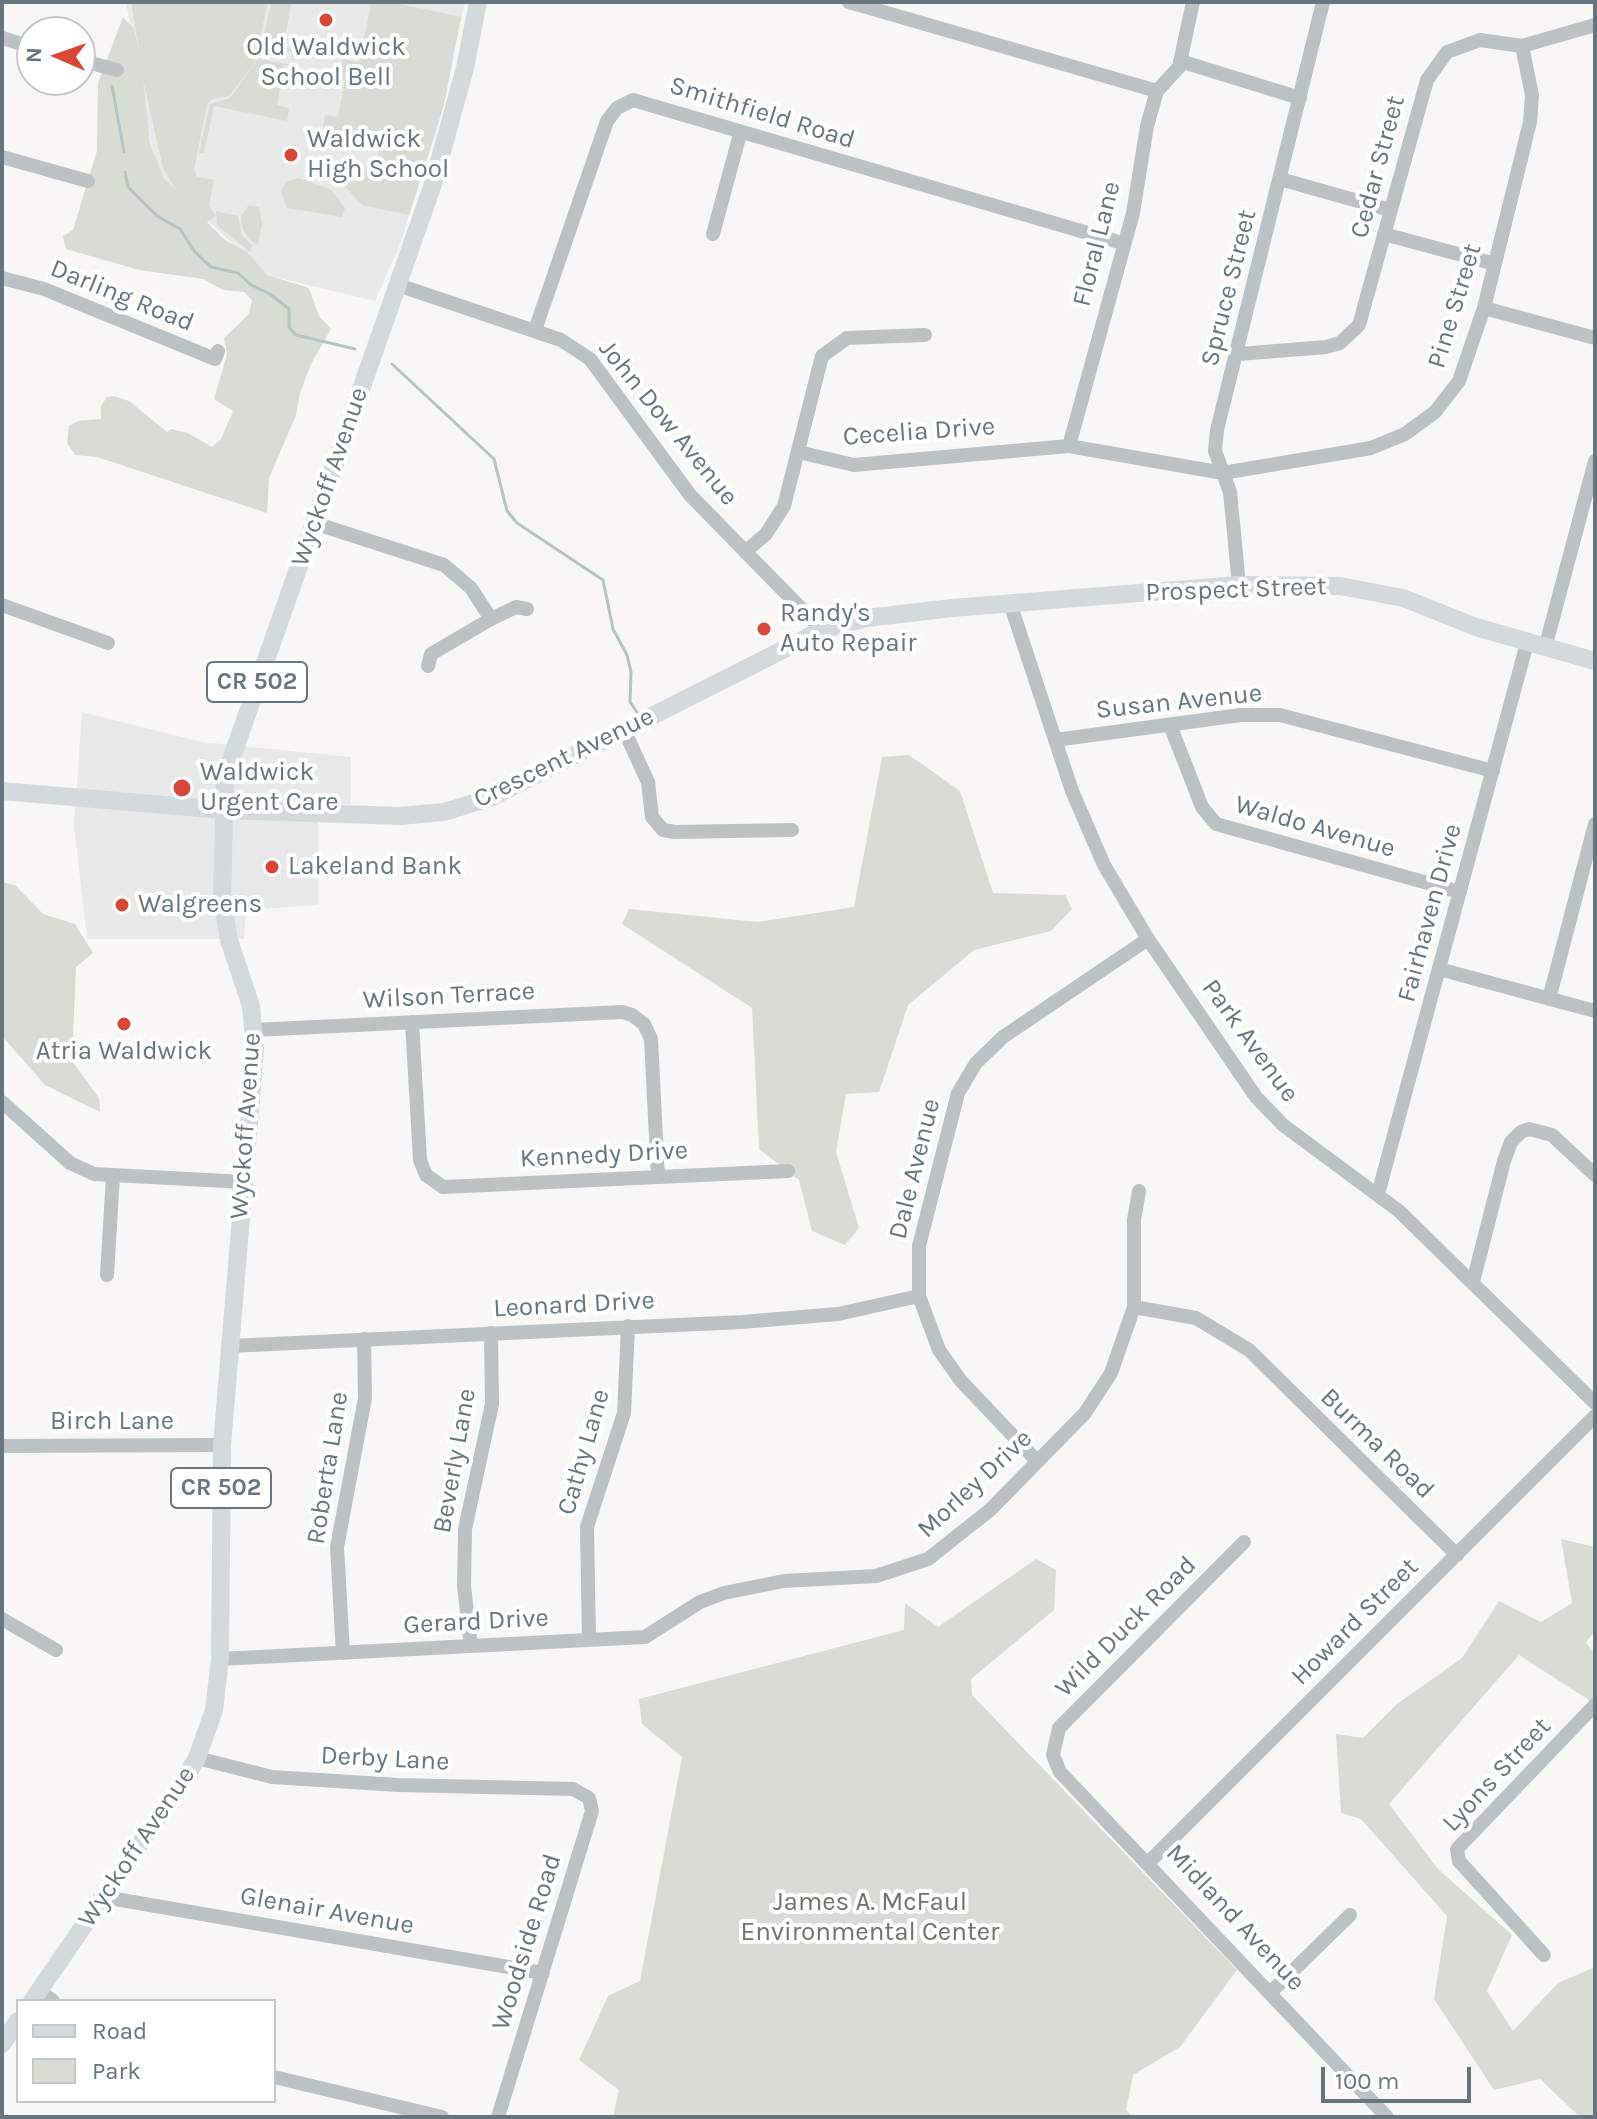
<!DOCTYPE html>
<style>
body{margin:0}
#map{position:relative;width:1597px;height:2119px;overflow:hidden;background:#f8f7f5;font-family:Karla,sans-serif}
canvas{display:block}
.frame{position:absolute;inset:0;border:4px solid #65767e;pointer-events:none}
.legend{position:absolute;left:16px;top:1999px;width:260px;height:104px;box-sizing:border-box;background:#fff;border:2px solid #c1c8cb;margin:0;padding:10px 14px;list-style:none;font-size:24px;color:#65767e}
.legend li{display:flex;align-items:center;gap:16px;height:40px}
.legend b{width:40px;border:2px solid #c1c8cb}
.north{position:absolute;left:16px;top:16px;width:80px;height:80px;box-sizing:border-box;background:#fff;border:2px solid #c1c8cb;border-radius:50%;rotate:272deg;font-size:22px;font-weight:700;line-height:32px;text-align:center;color:#65767e}
.north::after{content:'';display:block;margin:auto;width:28px;height:36px;background:#d74636;clip-path:polygon(50% 0,100% 100%,50% 72%,0 100%)}
.scale{position:absolute;left:1321px;top:2067px;width:150px;height:36px;box-sizing:border-box;border:4px solid #65767e;border-top:0;padding-left:10px;font-size:24px;line-height:28px;white-space:nowrap;color:#65767e;-webkit-text-stroke:6px #fff;paint-order:stroke}
</style>
<div id="map">
<canvas width="1597" height="2119"></canvas>
<div class="frame"></div>
<ul class="legend">
<li><b style="height:10px;background:#d4d9db"></b>Road</li>
<li><b style="height:22px;background:#d8dcd5"></b>Park</li>
</ul>
<div class="north">N</div>
<div class="scale">100 m</div>
</div>
<script>
const ctx = document.querySelector('canvas').getContext('2d');
ctx.lineJoin = 'round';
function paint(path, color) {
  ctx.fillStyle = color;
  ctx.fill(path, 'evenodd');
}
function poly(rows) {
  const path = new Path2D();
  for (const r of rows) {
    path.moveTo(r[0], r[1]);
    for (let i = 2; i < r.length; i += 2) path.lineTo(r[i], r[i + 1]);
  }
  return path;
}
function stroke(path, color, width, dash) {
  ctx.strokeStyle = color;
  ctx.lineWidth = width;
  ctx.lineCap = dash ? 'butt' : 'round';
  ctx.setLineDash(dash || []);
  ctx.stroke(path);
}
function write(font, color, halo, rows, align = 'center') {
  ctx.font = font + ' Karla,sans-serif';
  ctx.lineWidth = 8;
  ctx.setLineDash([]);
  ctx.textBaseline = 'middle';
  ctx.strokeStyle = halo;
  ctx.fillStyle = color;
  for (const [text, x, y, turn = 0] of rows) {
    ctx.save();
    ctx.translate(x, y);
    ctx.rotate((+turn || 0) * Math.PI / 180);
    ctx.textAlign = isNaN(turn) ? turn : align;
    if (halo) ctx.strokeText(text, 0, 0);
    ctx.fillText(text, 0, 0);
    ctx.restore();
  }
}
paint(poly([
 [126,2,465,2,436,132,400,244,375,301,267,275,171,187,158,167,151,144],
 [82,712,202,742,351,757,351,804,318,805,318,905,246,910,244,939,87,939,74,825]
]), '#e8e9e8');
paint(poly([
 [131,2,268,2,254,64,229,96,213,99,207,104,194,169,197,177,214,180,209,206,216,216,207,222,225,240,248,253,267,275,309,288,319,316,331,329,311,364,300,393,296,415,269,478,267,513,97,457,75,455,67,443,69,426,78,421,101,419,101,406,107,397,114,396,129,401,167,432,171,429,188,433,212,447,221,439,233,411,214,399,227,354,224,338,249,314,252,300,244,292,223,290,203,279,139,270,66,249,63,236,73,230,97,151,98,83,123,17,134,29,140,55],
 [143,79,163,168,176,190,164,178,150,144],
 [271,2,292,2,283,47,295,50,293,61,292,52,282,50,280,59,260,55],
 [358,2,391,2,461,17,444,105,409,215,362,205,323,163,375,171,381,140,323,128,325,115,338,117,345,80,339,78,343,59,359,62,371,5],
 [258,59,292,65,284,66,277,105,289,108,287,121,214,106,204,153,199,153,210,104,230,98],
 [299,178,330,189,345,208,342,217,287,208,281,191,287,181],
 [249,205,259,207,262,224,258,245,249,239,242,227,241,216],
 [216,211,238,216,242,235,252,245,250,252,217,225],
 [909,755,960,791,993,893,1065,895,1072,909,1051,931,974,950,908,1005,879,1092,846,1094,836,1152,859,1228,845,1245,812,1231,799,1180,759,1149,752,1008,622,924,629,909,758,922,854,907,882,757],
 [2,882,15,885,43,914,75,924,93,953,76,967,72,1061,99,1098,100,1112,45,1085,2,1036],
 [1561,1539,1595,1547,1595,1630,1586,1643,1595,1653,1595,1704,1519,1655,1389,1804,1438,1869,1512,1935,1487,1991,1513,2031,1558,1983,1595,1967,1595,2117,1580,2117,1540,2079,1494,2090,1434,1999,1447,1916,1361,1819,1341,1813,1336,1734,1363,1738,1397,1704,1462,1658,1499,1601,1541,1622,1572,1603],
 [1036,1559,1056,1570,1054,1610,971,1679,972,1695,1237,1970,1180,2047,1133,2075,1126,2110,1133,2117,613,2117,619,2090,579,2060,608,1996,640,1981,682,1757,642,1724,639,1699,904,1630,905,1603,938,1627]
]), '#d8dcd5');
stroke(poly([
 [112,86,124,152],
 [125,172,128,187,157,216,180,229,195,252,211,267,238,273,251,285,270,294,289,309,289,327,296,335,355,349],
 [392,364,494,459,507,511,517,523,603,580,613,629,627,655,631,672,630,702,637,712]
]), '#b4c3c4', 3);
stroke(poly([
 [849,2,1157,91],
 [2,38,32,47],
 [80,60,117,70],
 [1180,61,1300,98],
 [2,157,88,181],
 [1280,179,1390,210],
 [713,234,740,134],
 [1384,234,1495,264],
 [2,278,44,289,215,359,218,351],
 [398,285,561,340,590,359,690,495,822,630],
 [1484,308,1595,338],
 [535,330,607,121,617,108,633,100,1122,243],
 [1239,354,1326,347,1340,343,1359,325,1427,80,1447,52,1480,40,1522,46,1595,25],
 [1069,446,1133,213,1147,126,1157,91,1179,67,1193,2],
 [798,452,854,465,1069,446,1223,473,1371,448,1405,434,1435,412,1459,381,1484,308,1530,122,1532,95,1522,46],
 [314,523,444,565,471,588,491,619],
 [745,552,766,534,784,506,822,356,847,338,925,335],
 [1239,585,1230,492,1215,451,1217,430,1323,2],
 [1010,603,1072,791,1104,865,1148,939,1256,1097,1283,1125,1399,1211,1595,1403],
 [2,605,108,643],
 [1545,648,1595,461],
 [428,666,431,654,491,619,516,607,527,609],
 [1170,725,1202,807,1216,824,1460,892],
 [624,730,648,782,652,817,663,830,675,832,792,830],
 [1055,740,1241,715,1280,715,1493,771],
 [1439,969,1595,1011],
 [1549,999,1595,824],
 [412,1022,420,1160,426,1175,443,1187,788,1171],
 [254,1030,622,1012,632,1015,644,1024,651,1039,658,1177],
 [2,1102,70,1163,94,1174,244,1182],
 [1378,1194,1527,643],
 [107,1275,113,1176],
 [1473,1282,1504,1161,1511,1142,1521,1132,1529,1129,1552,1135,1595,1175],
 [1134,1307,1196,1318,1249,1350,1457,1555],
 [230,1346,742,1322,838,1314,919,1296],
 [2,1446,222,1445],
 [1037,1461,961,1381,939,1350,919,1296,919,1246,958,1093,976,1063,1003,1037,1148,939],
 [1244,1542,1059,1728,1053,1755,1060,1772,1387,2117],
 [2,1619,56,1650],
 [589,1640,587,1527,624,1413,628,1326],
 [471,1646,464,1586,465,1529,492,1404,491,1333],
 [343,1653,337,1547,365,1398,364,1339],
 [220,1659,645,1637,700,1602,724,1593,784,1581,876,1576,928,1559,990,1510,1085,1413,1111,1373,1134,1307,1134,1220,1139,1191],
 [197,1758,272,1777,398,1785,573,1789,589,1798,592,1811,498,2117],
 [1149,1862,1595,1416],
 [104,1897,543,1973],
 [1544,1955,1459,1861,1457,1849,1595,1705],
 [39,1991,53,2001],
 [1271,1992,1350,1915],
 [274,2077,442,2117]
]), '#bcc2c4', 14);
stroke(poly([
 [2,791,223,810,400,816,444,812,490,798,822,630,867,618,952,608,1239,585,1340,586,1403,598,1476,627,1595,661],
 [32,2001,182,1783,197,1758,214,1710,220,1659,222,1445,255,1050,251,1006,229,940,222,898,225,777,433,184,465,68,478,2],
 [2,2044,18,2021]
]), '#d4d9db', 18);
for (const [x, y, r, color] of [
 [326,20,8,"#d74636"],
 [291,155,8,"#d74636"],
 [764,629,8,"#d74636"],
 [182,788,10,"#d74636"],
 [272,867,8,"#d74636"],
 [122,905,8,"#d74636"],
 [124,1024,8,"#d74636"]
]) {
  const dot = new Path2D();
  dot.arc(x, y, r, 0, 2 * Math.PI);
  ctx.fillStyle = color;
  ctx.fill(dot);
  stroke(dot, '#fff', 3);
}
for (const [x, y, w] of [
 [257,682,100],
 [221,1488,100]
]) {
  const box = new Path2D();
  box.roundRect(x - w / 2, y - 20, w, 40, 6);
  ctx.fillStyle = '#fff';
  ctx.fill(box);
  stroke(box, '#65767e', 2);
}
write('bold 24px', '#65767e', null, [
 ["CR 502",257,682],
 ["CR 502",221,1488]
]);
write('26px', '#65767e', '#fff', [
 ["Old Waldwick",326,48,"center"],
 ["School Bell",326,78,"center"],
 ["Waldwick",307,140],
 ["High School",307,170],
 ["Randy's",780,614],
 ["Auto Repair",780,644],
 ["Waldwick",200,773],
 ["Urgent Care",200,803],
 ["Lakeland Bank",288,867],
 ["Walgreens",138,905],
 ["Atria Waldwick",124,1052,"center"]
], 'left');
write('26px', '#65767e', '#fff', [
 ["Smithfield Road",762,113,17],
 ["Cedar Street",1378,167,-75],
 ["Floral Lane",1097,244,-76],
 ["Spruce Street",1229,288,-76],
 ["Darling Road",122,296,22],
 ["Pine Street",1455,306,-73],
 ["John Dow Avenue",668,423,51],
 ["Cecelia Drive",919,432,-4],
 ["Wyckoff Avenue",330,477,-71],
 ["Prospect Street",1236,590,-2],
 ["Susan Avenue",1179,702,-6],
 ["Crescent Avenue",564,758,-26],
 ["Waldo Avenue",1315,827,16],
 ["Fairhaven Drive",1430,913,-75],
 ["Wilson Terrace",449,996,-3],
 ["Park Avenue",1250,1041,54],
 ["Wyckoff Avenue",246,1126,-86],
 ["Kennedy Drive",604,1155,-3],
 ["Dale Avenue",915,1169,-76],
 ["Leonard Drive",574,1305,-3],
 ["Birch Lane",112,1422],
 ["Burma Road",1377,1444,44],
 ["Cathy Lane",584,1452,-74],
 ["Beverly Lane",455,1461,-80],
 ["Roberta Lane",328,1468,-81],
 ["Morley Drive",975,1484,-43],
 ["Gerard Drive",476,1622,-3],
 ["Howard Street",1355,1622,-45],
 ["Wild Duck Road",1126,1627,-45],
 ["Derby Lane",385,1759,3],
 ["Lyons Street",1497,1775,-47],
 ["Wyckoff Avenue",137,1847,-56],
 ["Glenair Avenue",327,1911,10],
 ["Midland Avenue",1235,1918,47],
 ["Woodside Road",527,1942,-73]
]);
write('26px', '#697663', '#fff', [
 ["James A. McFaul",870,1903],
 ["Environmental Center",870,1933]
]);
</script>
